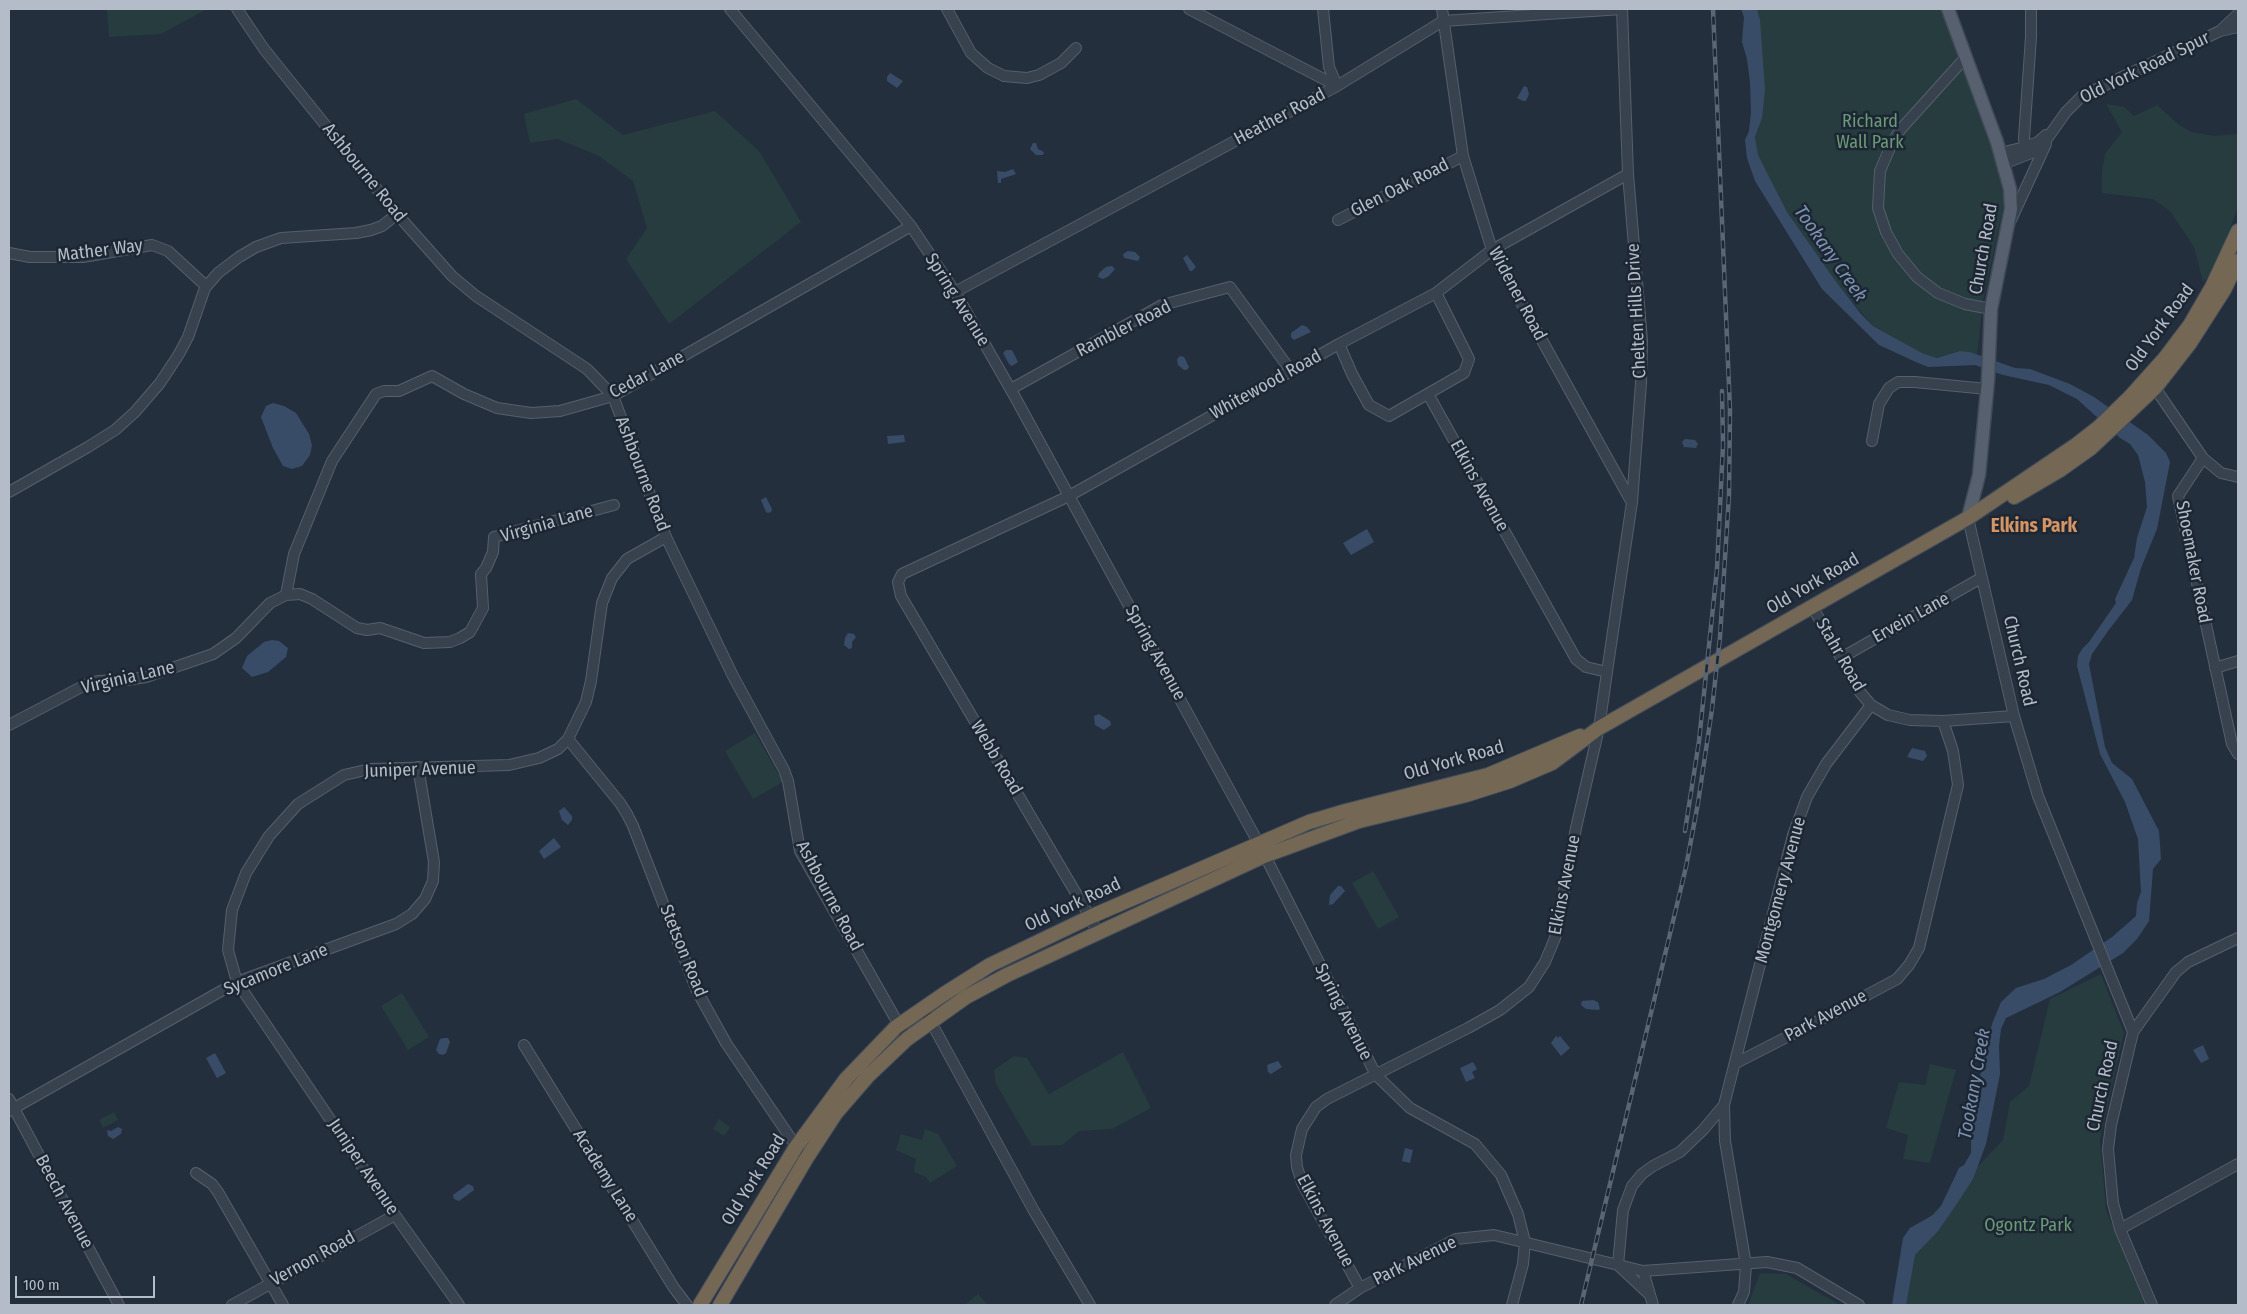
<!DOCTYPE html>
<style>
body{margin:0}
#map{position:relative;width:2247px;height:1314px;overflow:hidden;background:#242f3e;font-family:"Fira Sans Condensed",sans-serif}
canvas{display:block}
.frame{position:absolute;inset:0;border:10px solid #b4bcc9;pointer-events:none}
.scale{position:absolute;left:15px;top:1276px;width:140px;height:22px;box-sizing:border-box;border:2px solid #b4bcc9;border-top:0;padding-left:6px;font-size:15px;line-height:18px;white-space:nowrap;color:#b4bcc9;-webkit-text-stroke:4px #1d2633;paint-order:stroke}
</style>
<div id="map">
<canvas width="2247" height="1314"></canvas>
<div class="frame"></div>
<div class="scale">100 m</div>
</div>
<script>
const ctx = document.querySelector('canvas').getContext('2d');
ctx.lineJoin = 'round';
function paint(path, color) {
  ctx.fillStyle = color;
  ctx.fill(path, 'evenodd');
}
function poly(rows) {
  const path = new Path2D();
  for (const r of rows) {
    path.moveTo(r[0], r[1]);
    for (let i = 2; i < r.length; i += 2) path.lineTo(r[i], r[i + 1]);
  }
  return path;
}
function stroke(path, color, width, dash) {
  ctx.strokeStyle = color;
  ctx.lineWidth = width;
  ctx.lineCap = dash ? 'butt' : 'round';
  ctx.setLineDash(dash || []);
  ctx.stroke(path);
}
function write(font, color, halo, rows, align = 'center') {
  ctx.font = font + ' "Fira Sans Condensed",sans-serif';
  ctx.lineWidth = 5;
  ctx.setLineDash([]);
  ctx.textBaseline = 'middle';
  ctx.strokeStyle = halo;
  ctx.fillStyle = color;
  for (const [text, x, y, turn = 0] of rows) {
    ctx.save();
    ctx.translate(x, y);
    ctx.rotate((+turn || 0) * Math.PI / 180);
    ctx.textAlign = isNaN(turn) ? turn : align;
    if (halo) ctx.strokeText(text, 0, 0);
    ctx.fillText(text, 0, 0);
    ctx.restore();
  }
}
paint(poly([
 [107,9,207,9,161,34,109,37],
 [1752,9,1942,9,1996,159,2003,192,2003,208,1983,300,1977,356,1970,352,1960,351,1937,358,1922,353,1873,326,1834,280,1787,212,1758,156,1755,137,1759,128],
 [576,99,623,135,715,111,760,152,801,222,669,324,626,259,647,228,633,181,599,156,558,139,530,143,524,114],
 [2106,104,2124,107,2134,116,2157,105,2179,125,2191,132,2214,136,2238,134,2238,207,2214,271,2203,282,2194,247,2170,211,2153,199,2102,193,2102,170,2105,154,2122,132],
 [755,733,783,782,753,799,725,751],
 [1373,871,1399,917,1378,929,1352,883],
 [2101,974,2124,1033,2100,1139,2106,1210,2145,1305,1899,1305,1925,1222,2003,1140,2010,1102,2029,1086,2050,999],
 [402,993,429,1037,408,1050,381,1006],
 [1123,1052,1151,1108,1112,1129,1079,1131,1062,1145,1032,1146,996,1084,994,1070,1014,1056,1027,1058,1049,1094],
 [1930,1064,1956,1070,1930,1163,1903,1159,1908,1135,1886,1128,1899,1082,1925,1085],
 [114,1112,118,1120,103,1128,99,1120],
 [719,1119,730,1127,724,1136,713,1129],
 [925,1129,938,1134,957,1166,930,1183,926,1177,914,1172,916,1159,896,1150,901,1134,922,1140],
 [1760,1273,1786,1274,1840,1305,1748,1305],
 [978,1294,988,1305,965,1305]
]), '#263c3f');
paint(poly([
 [1741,9,1757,9,1760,20,1765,90,1762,118,1755,137,1758,155,1787,212,1834,279,1861,314,1873,326,1922,353,1937,358,1960,351,1970,352,2015,368,2030,369,2070,384,2094,397,2148,435,2166,453,2170,462,2157,529,2141,568,2132,600,2108,631,2092,654,2089,664,2105,747,2112,763,2132,779,2159,831,2161,859,2153,869,2149,921,2137,939,2123,953,2060,992,2006,1018,2001,1029,1999,1046,2000,1074,1986,1144,1973,1179,1956,1205,1938,1231,1915,1255,1906,1305,1892,1305,1903,1238,1910,1228,1933,1215,1941,1206,1959,1168,1964,1165,1971,1153,1971,1103,1979,1081,1992,1024,2001,1002,2016,988,2044,979,2071,965,2112,937,2136,916,2137,903,2141,892,2138,839,2125,802,2100,754,2077,666,2078,656,2082,649,2089,642,2116,603,2115,599,2134,558,2137,538,2147,507,2145,482,2138,455,2130,444,2120,438,2077,399,2049,385,2003,375,1975,365,1928,367,1918,363,1879,345,1822,289,1755,181,1747,158,1745,140,1749,131,1751,112,1750,82,1747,59,1742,42,1744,17],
 [890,73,903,81,897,88,887,81,887,77],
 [1524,86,1527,87,1529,94,1526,101,1523,101,1517,98],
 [1033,143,1036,143,1038,149,1044,152,1043,155,1036,155,1030,149],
 [1013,169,1016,174,1001,179,1001,183,998,183,997,171,1005,172],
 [1128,251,1135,252,1140,257,1138,261,1124,258,1123,254],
 [1187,255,1196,267,1192,271,1190,271,1183,258],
 [1112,266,1115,269,1109,276,1103,279,1098,277,1099,273,1106,267],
 [1302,325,1307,327,1311,332,1294,340,1291,337,1291,333],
 [1006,350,1012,350,1018,362,1012,366,1009,364,1003,353],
 [1180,356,1184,357,1189,367,1187,370,1184,370,1178,365,1177,359],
 [273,403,284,406,296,413,309,434,312,445,310,455,302,466,292,469,283,466,273,448,261,417,266,406],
 [904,435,905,442,888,444,887,436],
 [1685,439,1695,440,1698,444,1696,448,1684,447,1682,442],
 [766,497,772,509,771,512,768,513,766,512,761,500],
 [1367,529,1374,542,1351,555,1343,543],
 [848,633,854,634,856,637,852,642,852,648,849,649,844,645,845,638],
 [272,640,279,641,288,648,286,657,268,672,252,677,242,668,247,656,264,642],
 [1099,714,1110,721,1111,725,1104,730,1095,725,1094,716],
 [1912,748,1925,751,1927,756,1923,761,1907,757],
 [564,807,572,816,572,820,568,825,562,820,559,811],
 [554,838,561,847,544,859,539,851],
 [1338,886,1341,886,1345,891,1333,904,1329,905,1330,895],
 [1593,1000,1598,1002,1600,1009,1598,1010,1586,1009,1581,1005,1582,1001],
 [1556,1036,1558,1038,1560,1036,1570,1048,1561,1056,1551,1043],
 [444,1038,448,1038,450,1042,446,1053,443,1055,439,1054,436,1050,440,1039],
 [2203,1045,2209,1059,2201,1063,2193,1050],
 [215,1053,226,1073,217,1078,206,1058],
 [1278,1061,1282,1067,1271,1074,1268,1072,1267,1065],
 [1473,1062,1477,1069,1472,1072,1475,1078,1466,1082,1460,1068],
 [118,1127,122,1129,121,1134,113,1139,108,1136,107,1130,111,1131],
 [1405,1148,1413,1150,1410,1163,1402,1161],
 [468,1184,473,1186,474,1190,459,1201,454,1199,453,1195]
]), '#394c67');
const minor = poly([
 [237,9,264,49,397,214,452,276,476,296,587,369,613,396,666,537,733,676,784,770,788,781,800,851,907,1039],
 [730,9,911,226,955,292,1015,397,1259,844,1376,1075,1410,1108,1475,1144,1501,1175,1518,1214,1525,1242,1523,1264,1512,1305],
 [947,9,971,53,988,68,1004,76,1027,78,1039,75,1061,63,1076,48],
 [1189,9,1337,86],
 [1323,9,1329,67,1337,86],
 [1442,9,1463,156,1492,250,1631,501],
 [2031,9,2031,37,2024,138,2025,150,2031,153],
 [2221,30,2238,14],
 [1965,58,1900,130,1892,143,1880,171,1878,208,1886,232,1898,254,1917,277,1938,293,1965,304,1991,309],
 [2000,153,2025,147,2038,142,2046,135],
 [2003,164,2039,150,2066,112,2082,96,2220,31,2238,27],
 [1338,220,1463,156],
 [2011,220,2046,144],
 [9,253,30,257,83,257,152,245,168,251,206,286],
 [955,292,1337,86,1443,21,1622,9],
 [1339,344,1352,374,1369,405,1389,416,1464,373,1469,359,1436,293],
 [2155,388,2203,458,2178,496,2232,744,2238,754],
 [1011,389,1162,305,1230,287,1291,371],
 [1872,441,1879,404,1889,388,1898,382,1915,382,1987,389],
 [2203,458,2221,473,2238,477],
 [9,492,88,447,115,430,135,412,160,383,179,354,188,337,205,288,218,273,239,257,256,247,281,238,356,233,371,230,382,226,397,214],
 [1968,518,2014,716,2038,796,2133,1032,2111,1125,2108,1149,2113,1203,2120,1229,2152,1305],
 [286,595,294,554,332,461,376,394,384,391,399,391,432,376,464,394,497,408,531,413,560,411,613,396,911,226],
 [1812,606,1860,692,1871,705,1888,715,1910,720,1943,721,2014,716],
 [1841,658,1981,578],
 [2215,668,2238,661],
 [1607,672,1632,502,1641,383,1642,341,1628,174,1622,9],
 [9,725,87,684,98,681,126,680,146,677,213,654,236,638,270,603,286,595,300,594,312,599,357,628,367,630,380,628,424,643,450,642,460,638,470,632,483,608,481,574,486,568,493,552,494,537,614,505],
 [568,739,620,803,627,814,633,826,697,991,726,1043,800,1152],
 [1098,934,1090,917,901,596,898,582,902,574,1069,496,1339,344,1436,293,1492,250,1628,174],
 [922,1009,931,1022,1034,1211,1090,1305],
 [2133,1032,2176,972,2188,962,2238,938],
 [524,1045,674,1288,687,1305],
 [1736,1063,1822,1019,1897,979,1909,965,1919,948,1958,785,1953,751,1943,721],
 [9,1099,119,1305],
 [1724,1105,1725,1141,1746,1265,1744,1292,1738,1305],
 [9,1111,237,982,396,924,412,914,425,899,433,881,434,862,418,767],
 [196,1173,212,1184,218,1192,283,1305],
 [2120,1229,2238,1164],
 [1618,1265,1623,1210,1632,1186,1642,1174,1653,1166,1680,1152,1703,1130,1724,1105,1793,835,1807,797,1826,764,1871,705],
 [1619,1266,1649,1294],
 [1643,1271,1653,1305],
 [1360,1288,1302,1183,1297,1167,1296,1155,1302,1129,1316,1107,1327,1099,1468,1028,1500,1010,1529,987,1545,962,1555,938,1576,828,1599,728,1607,672,1586,667,1576,659,1428,394],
 [232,1305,395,1215],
 [459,1305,395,1215,237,982,228,950,232,910,246,873,269,836,298,804,344,775,370,769,509,765,539,758,558,749,568,739,586,702,591,681,602,603,612,578,627,559,666,537],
 [1335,1305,1360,1288,1456,1239,1494,1235,1643,1271,1767,1262,1797,1268,1859,1305]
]);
const major = poly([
 [1948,9,1997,142,2010,189,2011,209,1991,309,1988,380,1979,475,1968,518]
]);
const highway = poly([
 [2014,497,2060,470,2091,448,2155,388,2190,343,2224,290,2238,261],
 [700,1305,796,1147,846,1079,896,1027,944,994,990,965,1090,917,1309,822,1346,811,1488,775,1580,736],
 [720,1305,806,1159,836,1113,868,1076,907,1039,966,997,1007,975,1264,856,1359,821,1466,795,1510,781,1552,763,1599,728,1968,518,2076,445,2099,427,2130,397,2165,358,2190,325,2212,287,2238,231]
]);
stroke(minor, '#565f6c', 12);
stroke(major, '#414a57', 15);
stroke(highway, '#434c59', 16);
stroke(minor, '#38414e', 10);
stroke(major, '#56606e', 12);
stroke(highway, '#746855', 14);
const rail = poly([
 [1685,831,1699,741,1717,569,1723,445,1722,391],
 [1581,1305,1686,867,1698,803,1712,709,1720,637,1729,495,1730,410,1713,9]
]);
stroke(rail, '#5a6575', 4.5);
stroke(rail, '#1d2633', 2.5, [8]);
write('18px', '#b4bcc9', '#1d2633', [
 ["Old York Road Spur",2145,68,-26],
 ["Heather Road",1280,117,-28],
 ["Ashbourne Road",364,173,51],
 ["Glen Oak Road",1400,188,-27],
 ["Church Road",1984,249,-80],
 ["Mather Way",100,251,-7],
 ["Widener Road",1517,294,62],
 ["Spring Avenue",957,300,58],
 ["Chelten Hills Drive",1637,311,-93],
 ["Old York Road",2160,328,-54],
 ["Rambler Road",1124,329,-27],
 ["Cedar Lane",647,375,-28],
 ["Whitewood Road",1266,385,-29],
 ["Ashbourne Road",642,474,69],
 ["Elkins Avenue",1479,486,61],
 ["Virginia Lane",547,524,-16],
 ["Shoemaker Road",2193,562,79],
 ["Old York Road",1813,584,-30],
 ["Ervein Lane",1911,618,-29],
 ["Spring Avenue",1155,653,61],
 ["Stahr Road",1840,655,60],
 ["Church Road",2019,661,77],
 ["Virginia Lane",128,678,-13],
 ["Webb Road",996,758,59],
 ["Old York Road",1454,761,-16],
 ["Juniper Avenue",420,770,-2],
 ["Elkins Avenue",1565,885,-79],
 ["Montgomery Avenue",1781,890,-75],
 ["Ashbourne Road",829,896,62],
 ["Old York Road",1073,905,-25],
 ["Stetson Road",683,951,68],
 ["Sycamore Lane",276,970,-22],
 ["Spring Avenue",1343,1012,63],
 ["Park Avenue",1826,1016,-28],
 ["Church Road",2103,1086,-78],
 ["Juniper Avenue",363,1167,56],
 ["Academy Lane",605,1176,58],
 ["Old York Road",754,1180,-58],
 ["Beech Avenue",64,1202,62],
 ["Elkins Avenue",1325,1221,62],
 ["Vernon Road",313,1259,-29],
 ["Park Avenue",1415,1261,-26]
]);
write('18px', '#6b9a76', '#1d2633', [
 ["Richard",1870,122],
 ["Wall Park",1870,143],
 ["Ogontz Park",2028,1226]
]);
write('italic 19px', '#7c92b1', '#1d2633', [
 ["Tookany Creek",1830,254,55],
 ["Tookany Creek",1975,1084,-80]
]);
write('bold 19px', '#d59563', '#1d2633', [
 ["Elkins Park",2034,527]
]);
</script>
